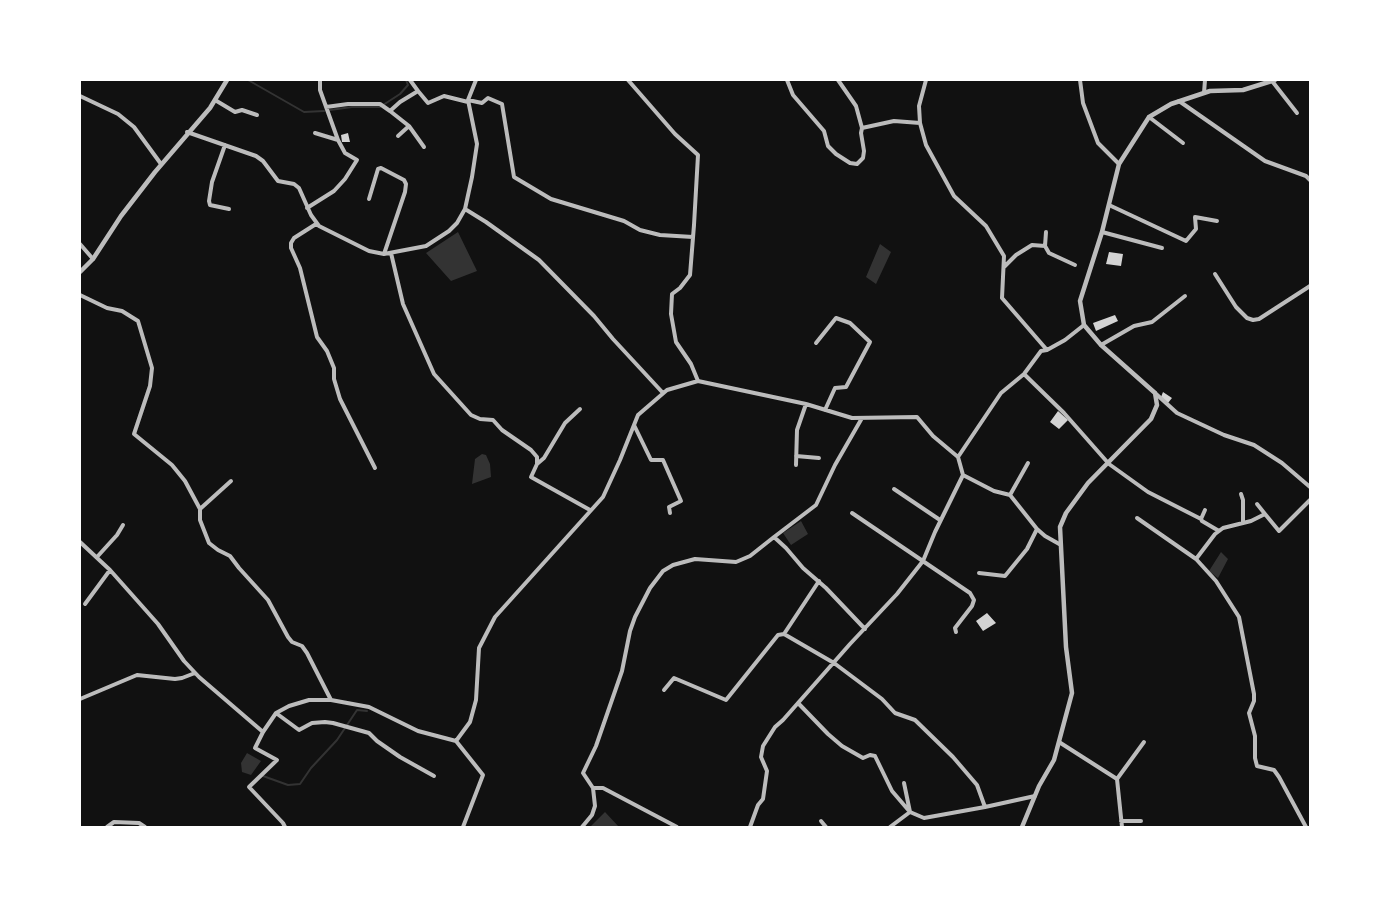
<!DOCTYPE html>
<style>
body{margin:0}
#map{position:relative;width:1390px;height:907px;overflow:hidden;background:#111;font-family:Signika,sans-serif}
canvas{display:block}
.frame{position:absolute;inset:0;border:81px solid #fff;pointer-events:none}
</style>
<div id="map">
<canvas width="1390" height="907"></canvas>
<div class="frame"></div>
</div>
<script>
const ctx = document.querySelector('canvas').getContext('2d');
ctx.lineJoin = 'round';
function paint(path, color) {
  ctx.fillStyle = color;
  ctx.fill(path, 'evenodd');
}
function poly(rows) {
  const path = new Path2D();
  for (const r of rows) {
    path.moveTo(r[0], r[1]);
    for (let i = 2; i < r.length; i += 2) path.lineTo(r[i], r[i + 1]);
  }
  return path;
}
function stroke(path, color, width, dash) {
  ctx.strokeStyle = color;
  ctx.lineWidth = width;
  ctx.lineCap = dash ? 'butt' : 'round';
  ctx.setLineDash(dash || []);
  ctx.stroke(path);
}
paint(poly([
 [458,232,477,271,451,281,426,253],
 [880,244,891,252,876,284,866,277],
 [482,454,486,455,490,464,491,477,472,484,475,459],
 [801,521,808,534,791,545,783,533],
 [1221,552,1228,559,1218,578,1209,571],
 [247,753,261,761,251,775,242,772,241,763],
 [605,812,619,827,590,827]
]), '#333');
stroke(poly([
 [248,80,304,112,324,111],
 [330,110,352,107,380,107,400,94,408,85,406,80],
 [263,776,288,785,300,784,311,768,337,740,357,710,367,711]
]), '#333', 2);
paint(poly([
 [348,133,350,142,342,142,341,135],
 [1109,252,1123,254,1121,266,1106,264],
 [1115,315,1118,321,1096,331,1093,323],
 [1163,392,1172,398,1168,403,1161,397],
 [1058,411,1068,420,1059,429,1050,422],
 [987,613,996,623,983,631,976,621]
]), '#d3d3d3');
stroke(poly([
 [410,80,418,91,400,102,390,111,409,126,424,147],
 [476,80,468,100,477,144,472,177,465,209,486,222,539,260,594,316,613,339,663,393],
 [628,80,675,134,698,155,694,225,690,275,680,288,672,294,671,314,676,342,691,364,698,381,806,404,852,418,917,417,933,436,958,457],
 [787,80,793,95,824,131,828,146,836,154,850,163,857,164,863,158,864,151,861,133,862,128],
 [838,80,856,106,862,128,894,121,920,123,926,145,954,196,986,226,1004,256,1002,298,1047,350],
 [1080,80,1083,103,1098,143,1119,164],
 [1272,81,1297,113],
 [418,91,428,103,444,96,468,102],
 [1204,93,1205,80],
 [80,96,118,114,134,127,161,164],
 [215,100,235,112,242,110,257,115],
 [468,100,482,103,488,98,502,104,514,177,551,199,624,221,640,230,660,235,693,237],
 [1179,101,1265,161,1306,176,1310,180],
 [326,107,348,104,380,104,390,111],
 [1149,117,1183,143],
 [920,123,919,106,926,80],
 [187,132,256,156,263,161,278,181,294,184,299,188,311,215,319,226,369,251,384,254,426,246,449,231,457,223,465,209],
 [315,133,338,140],
 [398,136,409,126],
 [225,145,212,182,209,201,210,205,229,209],
 [369,199,378,169,381,168,404,180,406,184,405,192,384,254],
 [1109,205,1186,241,1196,229,1195,217,1217,221],
 [307,208,334,191,345,179,357,160,345,153,338,140,320,90,320,80],
 [316,224,294,238,291,243,291,248,300,268,317,337,327,351,334,368,334,379,340,399,375,468],
 [1046,232,1045,246,1049,253,1075,265],
 [1102,232,1162,248],
 [80,244,93,259],
 [391,253,403,304,434,374,471,415,480,419,493,420,502,430,531,450,537,457,537,464,531,477,590,510],
 [1004,267,1016,255,1032,245,1045,246],
 [1215,274,1236,307,1247,318,1253,320,1259,319,1310,286],
 [80,295,107,308,122,311,138,321,152,368,150,386,134,434,172,465,185,481,200,509,200,520,209,543,218,550,230,556,239,568,268,600,288,637,292,642,302,646,307,653,331,700],
 [816,343,836,318,850,323,870,342,846,387,835,388,825,410],
 [1101,345,1134,326,1152,322,1185,296],
 [1024,374,1064,413,1109,464,1148,492,1201,519],
 [1155,393,1177,413,1224,435,1254,445,1282,463,1310,487],
 [634,425,651,460,663,460,681,501,669,507,670,513],
 [796,456,819,458],
 [1028,463,1010,495,1037,529,1045,536,1061,545],
 [537,464,544,458,565,423,580,409],
 [796,465,797,430,806,404],
 [963,475,994,491,1010,495],
 [894,489,940,520],
 [1241,494,1243,500,1243,522],
 [1257,504,1265,514],
 [200,509,231,481],
 [1205,510,1201,519,1202,521,1219,531],
 [852,513,970,593,974,600,972,606,955,628,956,632],
 [1137,518,1196,559,1215,534,1223,528,1251,521,1265,514,1279,531,1310,500],
 [774,537,816,505,835,465,862,418],
 [80,542,110,570,158,624,184,661,199,677,263,732,276,713,289,706,309,700,331,700,369,707,418,731,456,741,470,722,476,700,479,648,495,617,603,497,620,460,638,415,667,390,698,381],
 [97,557,117,535,123,525],
 [1196,559,1216,581,1239,617,1254,694,1254,701,1249,713,1255,736,1255,758,1257,766,1274,770,1279,777,1306,827],
 [979,573,1005,576,1027,549,1037,529],
 [85,604,110,570],
 [784,634,834,663,882,699,895,713,915,720,953,757,977,785,985,807,1035,796],
 [664,690,674,678,726,700,778,635,784,634,819,581],
 [80,699,137,675,175,679,182,678,195,673],
 [798,703,828,734,842,746,863,758,870,755,875,756,892,791,910,812,924,818,985,807],
 [276,713,299,730,312,723,325,722,333,723,369,733,377,741,400,757,434,776],
 [263,732,255,748,277,760,249,787,283,823,285,827],
 [456,741,483,775,463,827],
 [1059,742,1117,779,1122,827],
 [1117,779,1144,742],
 [593,788,603,788,677,827],
 [821,821,826,827],
 [1121,821,1141,821],
 [107,827,114,822,139,823,145,827],
 [582,827,592,815,595,806,593,788,583,773,596,746,622,671,630,631,635,617,650,588,663,571,673,565,695,559,736,562,750,556,774,537,786,548,803,568,826,588,865,629],
 [750,827,758,805,763,799,767,771,761,757,763,746,775,727,783,720,850,644,897,594,923,561,935,532,963,475,958,457,1001,393,1024,374,1041,351,1047,350,1065,340,1084,325],
 [890,827,910,812,904,783]
]), '#bcbcbc', 4);
stroke(poly([
 [80,272,93,259,121,216,155,172,210,108,227,80],
 [1022,827,1039,786,1054,760,1072,693,1066,647,1060,527,1066,513,1088,483,1151,419,1157,405,1155,393,1101,345,1084,325,1080,301,1102,232,1119,164,1149,117,1171,104,1210,91,1243,90,1275,80]
]), '#bcbcbc', 4.5);
</script>
